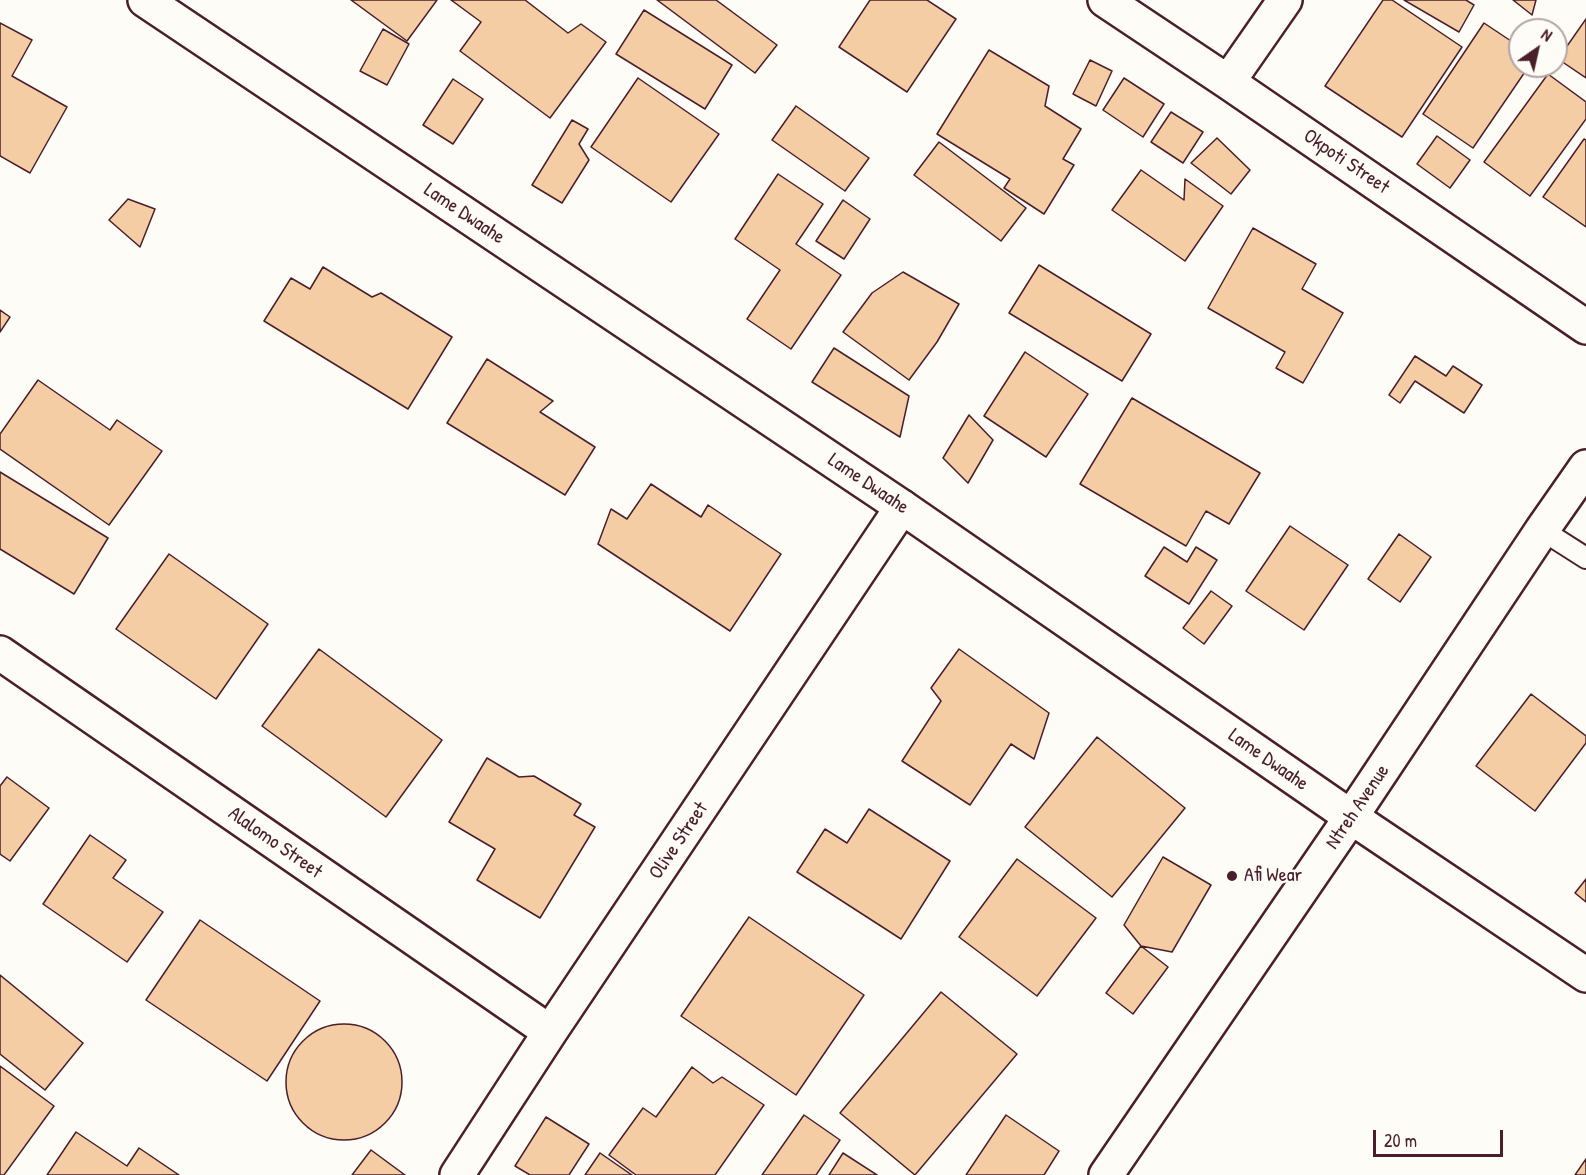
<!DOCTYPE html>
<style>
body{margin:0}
#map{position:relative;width:1586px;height:1175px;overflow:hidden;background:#fdfcf7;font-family:"Patrick Hand",sans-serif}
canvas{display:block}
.north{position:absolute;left:1508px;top:18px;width:60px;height:60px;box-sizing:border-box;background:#fdfcf7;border:2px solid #b5a4a5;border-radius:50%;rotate:34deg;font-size:16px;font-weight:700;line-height:24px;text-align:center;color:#4a1f2b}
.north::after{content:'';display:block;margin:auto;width:21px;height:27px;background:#4a1f2b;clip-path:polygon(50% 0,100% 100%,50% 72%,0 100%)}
.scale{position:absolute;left:1373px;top:1130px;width:130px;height:27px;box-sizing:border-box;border:3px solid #4a1f2b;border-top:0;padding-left:8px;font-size:18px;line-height:21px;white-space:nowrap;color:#4a1f2b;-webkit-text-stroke:4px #fdfcf7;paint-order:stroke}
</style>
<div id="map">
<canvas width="1586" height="1175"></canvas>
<div class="north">N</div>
<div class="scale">20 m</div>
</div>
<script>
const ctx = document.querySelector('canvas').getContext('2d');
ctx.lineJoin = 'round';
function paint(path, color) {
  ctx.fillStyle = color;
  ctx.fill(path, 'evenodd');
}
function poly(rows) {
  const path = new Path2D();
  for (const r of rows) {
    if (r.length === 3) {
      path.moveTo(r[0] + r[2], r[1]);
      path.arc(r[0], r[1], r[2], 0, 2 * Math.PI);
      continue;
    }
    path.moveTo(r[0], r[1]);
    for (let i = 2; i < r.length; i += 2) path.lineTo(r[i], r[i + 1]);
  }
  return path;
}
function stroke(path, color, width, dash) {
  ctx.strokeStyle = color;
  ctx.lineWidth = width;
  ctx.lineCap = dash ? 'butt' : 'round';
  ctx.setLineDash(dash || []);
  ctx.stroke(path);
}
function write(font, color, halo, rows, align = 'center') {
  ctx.font = font + ' "Patrick Hand",sans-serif';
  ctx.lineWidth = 5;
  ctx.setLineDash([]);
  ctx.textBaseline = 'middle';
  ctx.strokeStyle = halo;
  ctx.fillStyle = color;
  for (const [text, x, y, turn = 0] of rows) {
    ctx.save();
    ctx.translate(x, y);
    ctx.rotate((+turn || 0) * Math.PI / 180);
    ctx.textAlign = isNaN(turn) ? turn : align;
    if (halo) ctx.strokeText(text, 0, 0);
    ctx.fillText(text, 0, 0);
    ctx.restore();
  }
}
const building = poly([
 [351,0,437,0,407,41,351,0],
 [451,0,525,0,568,33,581,24,606,42,550,118,460,51,481,22,451,0],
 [657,0,716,0,777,45,755,73,657,0],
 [870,0,927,0,956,19,907,92,839,47,870,0],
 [1383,0,1392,0,1462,47,1402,137,1325,86,1383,0],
 [1404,0,1466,0,1474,5,1459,32,1404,0],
 [1513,0,1536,0,1532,15,1513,0],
 [644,10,732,65,705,109,616,54,644,10],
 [1586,19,1586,78,1558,59,1586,19],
 [0,23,32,40,12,76,67,107,30,173,0,156,0,23],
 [1484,23,1520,47,1520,66,1529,66,1473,148,1423,114,1484,23],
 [383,29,409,44,387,85,360,71,383,29],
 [989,50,1049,86,1045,106,1081,129,1063,159,1074,165,1044,214,1004,188,1010,179,937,134,989,50],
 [1090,60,1112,71,1096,106,1073,94,1090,60],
 [1548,74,1586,102,1586,119,1530,196,1484,162,1548,74],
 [638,78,719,134,671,202,591,147,638,78],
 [1124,78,1164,104,1143,137,1103,110,1124,78],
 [453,79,483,99,453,144,423,125,453,79],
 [796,106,869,158,845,191,772,140,796,106],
 [1171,112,1203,132,1183,163,1151,142,1171,112],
 [572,120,588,129,579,144,589,160,562,203,532,185,572,120],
 [1437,136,1470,160,1450,188,1417,164,1437,136],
 [1217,138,1250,170,1231,194,1191,163,1217,138],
 [1584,139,1586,140,1586,227,1543,197,1584,139],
 [939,142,1026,208,1001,241,914,175,939,142],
 [1141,170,1184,200,1185,179,1223,206,1185,261,1112,210,1141,170],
 [778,174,823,204,796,244,841,275,791,349,747,319,780,270,735,239,778,174],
 [128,199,155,209,140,247,109,220,128,199],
 [843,200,870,219,844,259,816,241,843,200],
 [1253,228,1316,264,1302,289,1343,313,1303,383,1276,368,1285,352,1208,308,1253,228],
 [1039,265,1151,334,1122,381,1009,313,1039,265],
 [323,267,372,297,381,293,452,337,408,409,264,321,291,278,310,289,323,267],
 [903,272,959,304,937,342,909,380,843,332,872,293,903,272],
 [0,310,10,317,0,332,0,310],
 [834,348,909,396,900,437,812,382,834,348],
 [1025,352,1088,394,1046,457,984,416,1025,352],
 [1415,356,1446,376,1453,366,1482,385,1464,413,1415,381,1400,403,1389,395,1415,356],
 [487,359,553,401,540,412,595,447,565,495,447,423,487,359],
 [38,380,110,430,117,420,162,451,109,525,0,449,0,434,38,380],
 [1132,398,1260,473,1229,524,1206,511,1186,546,1080,484,1132,398],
 [969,415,993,440,968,483,943,458,969,415],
 [0,472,108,538,74,594,0,549,0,472],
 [651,484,701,517,708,505,781,554,730,631,598,544,611,509,627,519,651,484],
 [1290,526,1348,565,1304,630,1246,591,1290,526],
 [1399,534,1431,557,1400,602,1368,579,1399,534],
 [1164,547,1187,562,1196,547,1217,560,1189,604,1145,576,1164,547],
 [169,554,268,624,216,699,116,629,169,554],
 [1211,591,1232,606,1204,644,1183,628,1211,591],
 [319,649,442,740,386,817,262,726,319,649],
 [959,649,1049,713,1034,759,1011,744,970,805,902,761,941,701,931,688,959,649],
 [1531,694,1586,736,1586,743,1535,811,1476,766,1531,694],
 [1097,737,1185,808,1112,897,1025,827,1097,737],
 [487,758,519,777,534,776,581,804,574,815,595,827,540,918,477,880,495,849,449,822,487,758],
 [7,777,49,808,10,861,0,854,0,786,7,777],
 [869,809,950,861,901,939,797,872,825,829,847,843,869,809],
 [90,835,126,860,113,878,163,912,127,962,43,904,90,835],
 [1163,857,1211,885,1172,952,1141,946,1124,925,1163,857],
 [1017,859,1096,918,1037,996,959,937,1017,859],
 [1586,879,1586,902,1575,893,1586,879],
 [749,917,864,995,796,1095,681,1016,749,917],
 [200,920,320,1001,267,1081,146,1000,200,920],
 [1141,946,1168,967,1133,1014,1106,993,1141,946],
 [0,975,83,1043,45,1090,0,1054,0,975],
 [941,992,1017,1054,915,1175,840,1113,941,992],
 [344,1082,58],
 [0,1066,54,1106,4,1175,0,1175,0,1066],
 [692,1067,713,1083,722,1077,764,1105,715,1175,636,1175,609,1155,643,1108,656,1117,692,1067],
 [804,1115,840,1140,816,1175,762,1175,804,1115],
 [1006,1115,1059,1151,1044,1175,966,1175,1006,1115],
 [546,1117,589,1144,569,1175,530,1175,515,1166,546,1117],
 [76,1132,127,1166,139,1148,179,1175,47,1175,76,1132],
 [371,1150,405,1175,352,1175,371,1150],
 [600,1153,632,1175,585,1175,600,1153],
 [843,1153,877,1175,829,1175,843,1153],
 [1586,1159,1586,1175,1575,1175,1586,1159]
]);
paint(building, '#f5cda5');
stroke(building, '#4a1f2b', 1.5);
const lane = poly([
 [1542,530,1586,558]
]);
const street = poly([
 [1105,0,1228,82,1586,327],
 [1228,82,1285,0],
 [0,653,550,1032],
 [457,1175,550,1032,902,507]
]);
const secondary = poly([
 [145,0,902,507,1351,817,1586,975],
 [1106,1175,1351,817,1542,530,1586,467]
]);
stroke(lane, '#4a1f2b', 24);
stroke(street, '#4a1f2b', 38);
stroke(secondary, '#4a1f2b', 38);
stroke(lane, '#fdfcf7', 20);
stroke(street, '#fdfcf7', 33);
stroke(secondary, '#fdfcf7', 33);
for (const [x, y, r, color] of [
 [1232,876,6,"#4a1f2b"]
]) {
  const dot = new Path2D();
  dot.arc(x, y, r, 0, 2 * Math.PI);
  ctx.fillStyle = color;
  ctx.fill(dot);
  stroke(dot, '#fdfcf7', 2);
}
write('20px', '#4a1f2b', '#fdfcf7', [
 ["Okpoti Street",1346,162,34],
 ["Lame Dwaahe",464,214,34],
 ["Lame Dwaahe",868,484,34],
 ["Lame Dwaahe",1268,760,35],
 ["Ntreh Avenue",1358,807,-56],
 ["Olive Street",679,841,-56],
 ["Alalomo Street",275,843,35]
]);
write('20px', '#4a1f2b', '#fdfcf7', [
 ["Afi Wear",1244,876]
], 'left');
</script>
